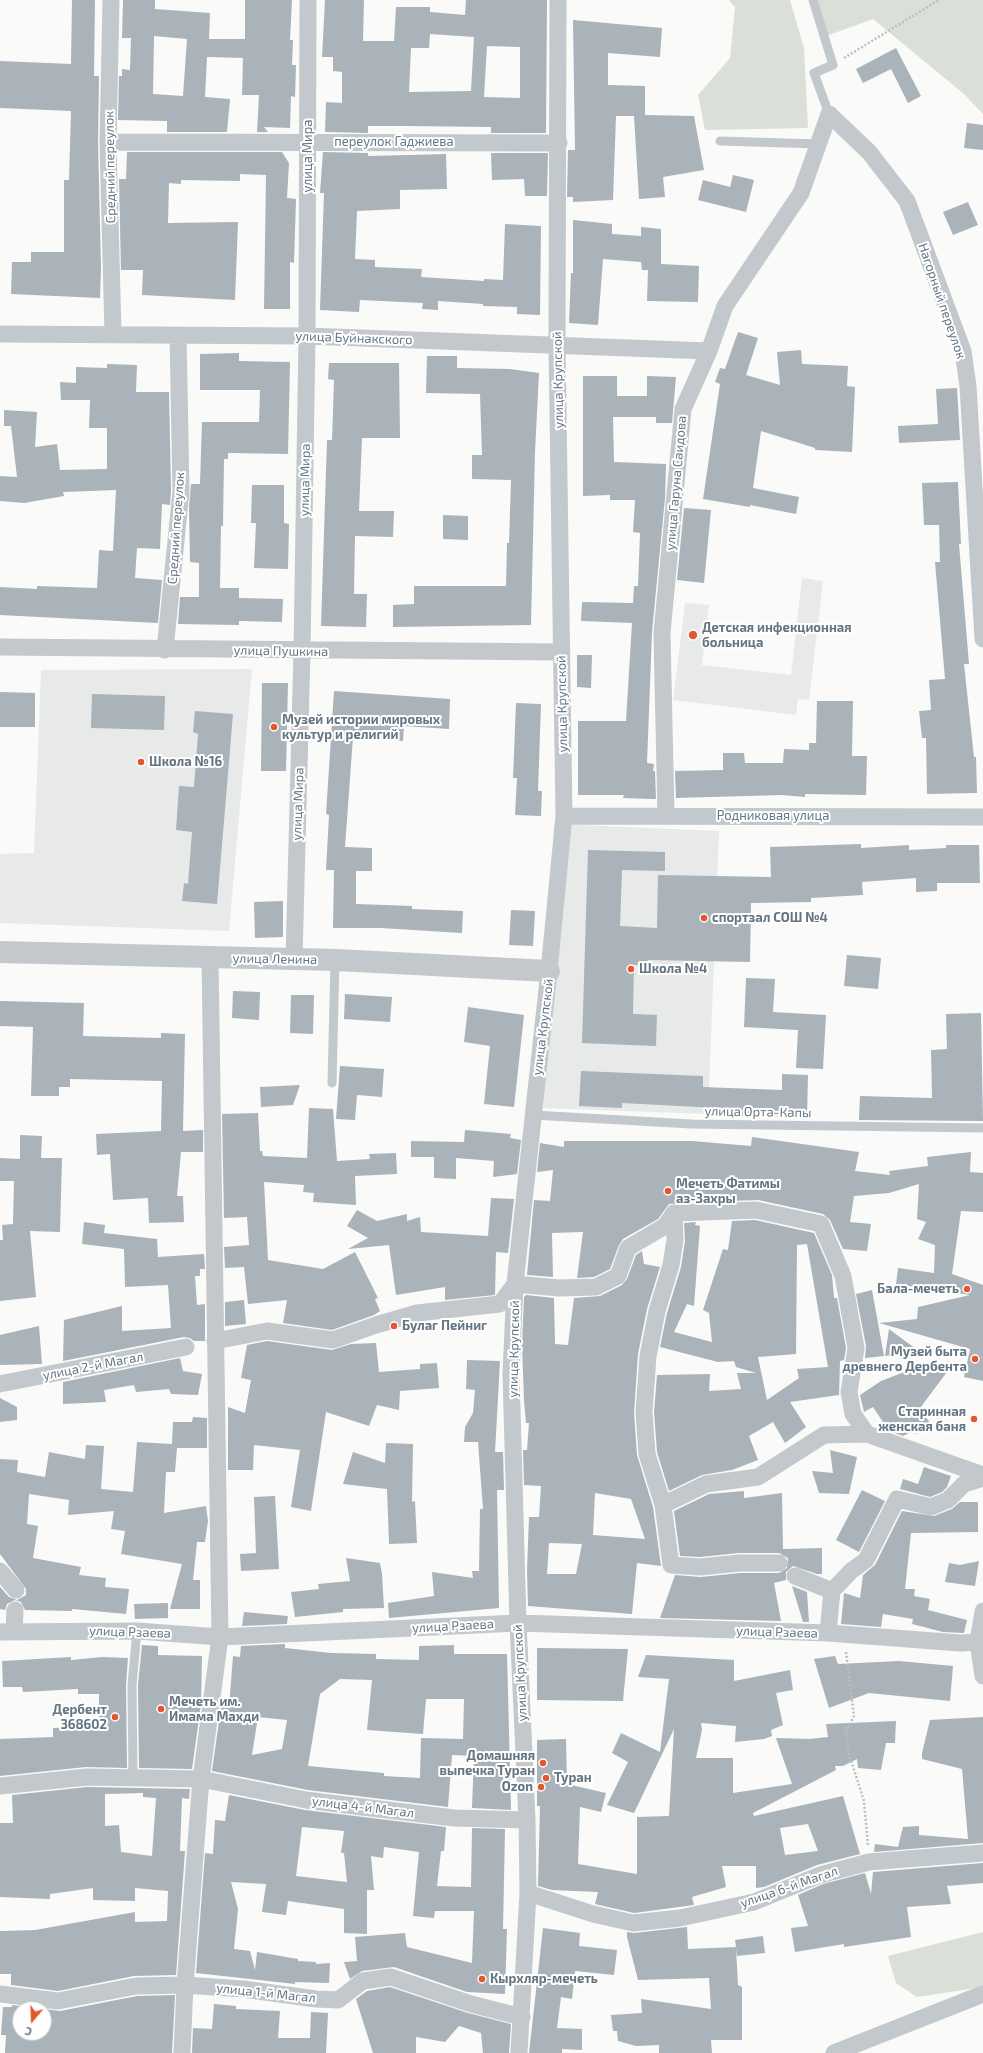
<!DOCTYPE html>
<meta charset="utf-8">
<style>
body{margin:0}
#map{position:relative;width:983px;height:2053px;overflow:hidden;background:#fafaf8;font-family:"Exo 2",sans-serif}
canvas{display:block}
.north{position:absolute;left:12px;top:2001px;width:40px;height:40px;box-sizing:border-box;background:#fff;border:1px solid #c1c8cd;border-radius:50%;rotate:199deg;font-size:11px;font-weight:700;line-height:16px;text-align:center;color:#657683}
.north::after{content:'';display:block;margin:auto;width:14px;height:18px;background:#e4572e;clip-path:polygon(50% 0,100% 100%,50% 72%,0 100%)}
</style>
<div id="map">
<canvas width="983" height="2053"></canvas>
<div class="north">С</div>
</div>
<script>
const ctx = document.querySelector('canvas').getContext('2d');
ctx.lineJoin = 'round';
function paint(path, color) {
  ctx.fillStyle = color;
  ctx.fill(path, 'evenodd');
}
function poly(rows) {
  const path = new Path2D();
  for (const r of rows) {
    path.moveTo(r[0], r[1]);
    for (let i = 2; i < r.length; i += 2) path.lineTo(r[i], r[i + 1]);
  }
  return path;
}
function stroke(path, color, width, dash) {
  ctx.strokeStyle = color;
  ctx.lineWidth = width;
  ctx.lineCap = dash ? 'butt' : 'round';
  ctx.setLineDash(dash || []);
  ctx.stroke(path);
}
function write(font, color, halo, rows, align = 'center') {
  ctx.font = font + ' "Exo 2",sans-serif';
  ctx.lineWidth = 4;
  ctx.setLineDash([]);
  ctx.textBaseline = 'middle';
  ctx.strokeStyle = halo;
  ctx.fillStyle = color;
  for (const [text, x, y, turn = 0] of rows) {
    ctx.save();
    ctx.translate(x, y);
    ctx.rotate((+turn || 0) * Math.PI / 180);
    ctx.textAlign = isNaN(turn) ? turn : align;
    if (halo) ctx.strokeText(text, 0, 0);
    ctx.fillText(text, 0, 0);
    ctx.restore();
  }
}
paint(poly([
 [802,578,823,581,809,700,798,699,796,715,673,700,685,603,709,605,702,665,791,675],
 [252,669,229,931,0,923,0,854,34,853,41,670],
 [554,824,719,831,708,1114,543,1108]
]), '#e8e9e9');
paint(poly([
 [729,0,790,0,804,48,808,128,705,130,698,95,730,58,735,7],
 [815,0,983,0,983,114,964,94,873,19,826,36],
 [983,1932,983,1987,917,1997,896,1983,888,1956]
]), '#dadfd7');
paint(poly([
 [72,0,95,0,94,76,99,76,98,142,101,269,100,298,11,294,12,262,31,262,31,252,64,252,64,180,69,180,71,111,0,108,0,61,71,64],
 [123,0,155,0,155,9,210,13,209,39,245,39,245,0,292,0,290,40,293,40,292,65,296,65,295,97,291,96,290,128,264,127,268,132,257,132,259,95,242,95,243,58,207,57,205,97,230,99,227,132,167,132,167,121,118,120,119,76,122,76,122,69,130,70,131,38,122,38],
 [154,36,187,39,183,96,153,94],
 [325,0,364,0,363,41,394,41,396,7,430,7,430,12,465,15,466,0,547,0,546,133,491,133,491,127,408,126,368,126,368,133,325,132,326,102,342,103,342,72,333,71,333,57,322,57],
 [430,34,474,37,471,91,409,92,411,48,429,48],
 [487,46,520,47,520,98,484,97],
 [573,20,662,28,660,57,608,53,608,85,645,86,645,115,694,116,704,170,663,177,665,197,639,199,634,116,616,116,613,200,573,202,573,197,567,197,568,150,575,150],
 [896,48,921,96,908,103,891,69,863,83,856,69],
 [967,123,983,125,983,150,964,148],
 [127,152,282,152,289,163,287,198,296,199,294,263,290,262,290,309,264,309,266,175,240,174,240,181,181,180,181,184,169,183,168,223,238,222,235,300,142,295,143,270,121,270,119,179,126,179],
 [323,152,368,153,368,156,446,154,447,189,400,190,400,209,357,211,355,259,375,260,375,267,422,269,421,277,484,281,484,279,503,280,505,224,541,226,540,315,517,314,517,307,483,306,483,304,438,301,438,310,422,309,423,303,360,300,359,312,320,310,324,193,320,193],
 [491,153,548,153,547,196,525,196,524,179,492,180],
 [733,175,754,180,746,212,698,200,703,180,730,187],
 [968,202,978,225,953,235,943,212],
 [573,220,612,224,612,234,641,236,641,227,661,229,661,264,699,266,698,302,647,301,648,270,642,270,641,262,603,259,598,325,569,323,571,273,573,273],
 [738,332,758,338,746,375,780,385,777,352,801,350,802,364,848,366,847,386,855,387,852,452,815,450,815,448,761,431,753,488,799,497,796,514,750,505,750,507,703,499,720,384,715,382,720,368,725,369],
 [239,353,239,361,290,362,288,454,228,453,228,459,224,459,223,526,221,526,220,588,239,588,239,598,283,599,282,622,239,621,239,625,178,624,180,597,199,597,199,563,190,562,189,506,191,484,200,484,202,422,259,422,260,390,200,390,200,354],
 [427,356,457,356,457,368,510,369,539,373,535,452,531,625,393,627,393,605,414,604,414,586,506,586,507,543,509,543,511,480,472,479,472,455,482,455,480,394,426,393],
 [329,363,399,363,400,438,362,438,359,511,394,511,393,537,355,536,354,594,367,594,366,627,321,626,327,440,332,440,334,380,328,379],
 [107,364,137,365,136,392,169,392,171,491,170,505,162,504,160,549,137,548,135,578,162,580,158,623,0,615,0,587,37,589,37,586,97,588,99,550,113,551,116,490,63,492,64,496,24,503,0,501,0,476,17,477,11,426,4,426,4,410,37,412,35,447,57,444,60,470,107,469,107,428,89,428,90,400,61,400,60,382,76,383,76,367,107,368],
 [583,376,617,376,617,396,647,396,647,376,676,377,672,423,656,423,656,417,613,417,614,462,666,464,665,498,652,632,647,763,654,764,653,771,655,771,656,799,652,799,623,798,624,795,578,795,578,721,626,721,632,623,581,621,582,602,633,603,634,586,638,586,640,533,633,532,635,500,610,500,610,495,583,496],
 [957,388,960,440,899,443,898,426,938,424,936,389],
 [958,482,961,544,959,544,969,664,964,664,974,757,976,757,977,793,927,794,926,738,922,738,919,711,931,710,929,680,945,679,935,562,940,562,939,525,924,525,922,483],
 [252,485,284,485,284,523,289,524,288,569,254,568,256,523,251,523],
 [684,508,711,510,704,583,677,580],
 [443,515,468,516,468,540,443,539],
 [577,655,592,655,591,688,577,687],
 [262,683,288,683,286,771,261,771],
 [334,691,450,699,449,729,404,726,403,741,353,737,345,847,372,848,372,871,356,871,356,904,412,906,412,909,463,911,462,933,381,928,333,928,334,870,326,870,329,815,326,814],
 [0,692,35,693,35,727,0,727],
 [92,694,165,696,164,730,91,728],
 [817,701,853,701,852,756,867,756,866,795,805,794,805,797,782,795,676,798,675,771,723,770,723,753,744,753,745,763,783,763,784,749,809,750,809,743,816,743],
 [516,703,541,704,538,791,542,791,541,816,515,815,517,778,513,778],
 [195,711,233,714,217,904,182,901,184,883,188,884,192,832,176,830,179,786,194,787,198,734,193,732],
 [861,844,861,848,909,845,909,850,946,848,946,845,979,845,980,883,937,883,937,891,916,892,916,878,862,882,863,895,811,898,811,902,751,903,750,962,648,960,647,965,634,965,633,1014,657,1015,656,1046,582,1043,588,850,665,852,665,871,622,870,620,926,657,928,658,875,771,877,770,847],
 [283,901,283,937,255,938,254,902],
 [511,910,535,911,533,946,509,945],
 [847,955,881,958,878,989,844,986],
 [746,978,775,979,773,1012,826,1015,823,1069,796,1068,798,1030,744,1027],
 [233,991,260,992,259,1020,232,1018],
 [345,994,392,997,390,1022,344,1019],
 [291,995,314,995,313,1034,290,1033],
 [0,1001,84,1003,83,1036,161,1038,161,1033,185,1034,183,1131,203,1130,203,1152,181,1152,177,1196,183,1196,184,1222,149,1223,148,1198,113,1200,110,1154,97,1155,96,1134,161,1131,162,1081,70,1079,70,1087,59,1087,59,1096,31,1096,33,1027,0,1026],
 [468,1007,524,1015,514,1107,484,1104,490,1046,464,1042],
 [981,1013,983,1121,859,1120,860,1096,932,1098,931,1050,947,1049,946,1014],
 [340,1066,384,1069,382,1097,357,1095,355,1120,336,1119],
 [581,1071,703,1076,703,1087,782,1090,782,1074,808,1075,807,1117,717,1115,717,1108,622,1103,622,1108,579,1106],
 [300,1085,293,1105,261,1107,260,1087],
 [309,1108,333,1109,337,1161,370,1159,369,1154,396,1153,397,1174,355,1176,356,1205,313,1202,314,1193,303,1192,304,1185,264,1182,268,1260,323,1269,355,1252,378,1298,375,1299,380,1311,374,1315,332,1330,283,1323,287,1300,248,1304,244,1267,225,1268,224,1247,249,1245,247,1217,224,1218,222,1114,258,1113,260,1151,262,1151,263,1156,307,1158],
 [465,1130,511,1134,510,1138,521,1140,517,1174,493,1177,494,1161,456,1158,456,1179,434,1178,434,1157,411,1157,411,1141,464,1142],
 [20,1135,42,1136,41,1158,62,1158,60,1232,30,1231,36,1297,0,1301,0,1240,3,1240,2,1225,13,1224,14,1181,0,1181,0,1158,20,1159],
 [752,1137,859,1152,855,1171,890,1175,889,1171,928,1166,927,1157,971,1152,970,1172,983,1173,983,1212,961,1211,952,1274,983,1285,983,1381,964,1377,970,1349,879,1323,917,1319,918,1307,970,1295,896,1284,898,1268,934,1273,935,1245,918,1239,926,1222,917,1219,919,1184,889,1193,854,1196,850,1222,871,1224,867,1251,843,1249,830,1220,823,1214,758,1200,731,1201,731,1198,698,1196,698,1202,669,1204,658,1219,623,1239,619,1245,610,1269,594,1277,577,1278,583,1232,552,1233,553,1277,527,1275,534,1200,550,1201,553,1170,537,1172,540,1143,564,1147,564,1141,692,1141,751,1146],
 [491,1198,514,1199,508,1253,496,1252,495,1295,445,1300,445,1287,396,1295,389,1245,348,1249,368,1238,347,1226,357,1210,377,1221,407,1214,407,1221,420,1217,421,1232,488,1236],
 [755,1220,814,1233,832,1275,834,1298,837,1298,846,1348,844,1360,840,1361,839,1395,790,1402,806,1427,785,1443,773,1422,749,1436,758,1460,732,1470,702,1475,669,1491,657,1452,654,1412,657,1375,710,1374,709,1391,741,1389,737,1373,756,1373,736,1367,734,1361,718,1362,660,1347,667,1313,681,1267,685,1241,684,1223,696,1222,695,1225,700,1226,694,1306,687,1304,674,1332,712,1342,709,1313,703,1310,723,1249,728,1250,732,1221],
 [807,1244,828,1367,797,1369,799,1378,767,1400,758,1357,796,1354,797,1245],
 [84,1222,105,1225,104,1233,157,1239,158,1257,204,1254,205,1269,200,1269,200,1276,195,1276,197,1305,205,1304,205,1341,194,1341,190,1338,184,1337,63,1361,64,1320,122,1306,122,1331,171,1328,168,1285,125,1287,124,1249,82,1244],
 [642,1251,644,1264,660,1267,647,1309,638,1354,634,1413,637,1455,653,1507,661,1566,637,1563,632,1614,528,1606,527,1570,529,1517,539,1517,541,1486,524,1485,523,1450,527,1450,529,1423,526,1423,524,1401,522,1345,524,1297,526,1295,554,1298,555,1344,568,1345,574,1298,600,1296,622,1285,627,1279,636,1255],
 [595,1493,631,1499,645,1539,593,1535],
 [549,1543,582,1544,576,1574,547,1574],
 [872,1290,884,1356,865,1358,866,1346,856,1294],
 [244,1300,246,1324,225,1326,225,1302],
 [39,1326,42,1364,0,1365,0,1335],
 [889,1329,920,1352,885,1356],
 [267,1341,332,1350,351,1344,376,1343,379,1372,420,1369,420,1364,437,1363,439,1388,400,1391,399,1410,377,1405,369,1426,326,1412,311,1511,291,1507,300,1450,254,1445,253,1470,228,1470,228,1407,245,1413,251,1380,241,1378,247,1345],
 [180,1358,183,1371,202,1374,198,1395,171,1394,169,1389,136,1392,134,1385,104,1390,106,1402,63,1404,63,1382],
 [467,1360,500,1361,495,1452,503,1452,504,1490,497,1490,499,1608,389,1618,388,1603,434,1596,432,1572,473,1578,472,1571,479,1571,480,1509,483,1509,478,1442,464,1442,465,1427,473,1413,475,1390,466,1389],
 [933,1361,947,1372,920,1408,930,1423,916,1434,913,1431,903,1436,889,1431,873,1407,864,1412,860,1395,881,1381],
 [0,1398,17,1407,17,1420,0,1422],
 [193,1417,207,1418,207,1448,177,1448,175,1472,166,1472,164,1513,206,1506,208,1521,205,1542,197,1542,193,1580,200,1580,200,1609,170,1609,182,1564,121,1554,125,1531,111,1529,114,1511,68,1515,69,1500,29,1494,27,1524,38,1526,33,1558,81,1567,79,1575,106,1578,105,1587,129,1589,126,1614,72,1609,72,1611,25,1610,21,1602,15,1600,7,1604,5,1610,0,1609,0,1587,9,1597,17,1600,26,1595,26,1589,0,1554,0,1459,18,1460,17,1472,45,1477,49,1452,85,1459,86,1445,104,1446,101,1489,133,1492,137,1442,172,1444,173,1422,192,1422],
 [386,1443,413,1444,412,1502,415,1501,417,1543,389,1544,387,1489,343,1484,353,1452,385,1463],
 [830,1450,857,1457,849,1494,819,1493,812,1471,833,1473],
 [924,1467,951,1476,947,1487,942,1492,930,1497,900,1489,903,1479,918,1484],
 [862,1490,885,1501,859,1552,836,1540],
 [744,1491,744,1498,782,1493,783,1549,822,1548,822,1574,817,1574,793,1566,786,1572,786,1580,774,1583,781,1621,660,1618,675,1575,701,1577,740,1573,779,1573,787,1568,788,1558,779,1553,739,1553,700,1557,680,1556,674,1511,709,1494],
 [275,1496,279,1569,241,1571,240,1554,256,1553,254,1497],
 [960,1502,978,1502,978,1532,911,1533,905,1589,915,1589,914,1596,930,1599,928,1610,967,1620,964,1633,943,1632,912,1624,913,1619,883,1614,881,1627,841,1624,844,1593,860,1598,863,1575,875,1565,902,1511,934,1516,952,1509],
 [346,1558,380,1563,382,1574,384,1608,343,1609,343,1612,295,1617,291,1592,319,1589,318,1584,350,1581],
 [979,1561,975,1586,945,1582,949,1563,960,1565],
 [792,1586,807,1592,809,1622,803,1622],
 [168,1603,168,1618,135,1619,134,1604],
 [244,1612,288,1616,287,1624,242,1626],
 [285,1644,285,1648,331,1653,376,1654,376,1659,419,1660,419,1646,454,1645,454,1654,507,1654,511,1810,472,1808,474,1756,452,1755,448,1807,308,1790,212,1771,221,1707,229,1707,233,1656,240,1657,241,1646],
 [340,1679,372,1680,367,1730,423,1734,426,1699,464,1699,463,1739,421,1738,420,1778,384,1776,384,1773,308,1766,320,1694],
 [258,1717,287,1720,282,1749,252,1755],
 [142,1645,158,1646,158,1655,202,1656,201,1704,192,1769,139,1768,138,1685],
 [537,1648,628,1649,623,1701,537,1700],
 [646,1655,734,1660,734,1681,790,1670,793,1690,776,1693,783,1725,771,1730,772,1736,764,1739,735,1742,736,1726,701,1723,702,1730,696,1758,733,1758,733,1793,792,1784,776,1738,809,1739,828,1737,826,1724,896,1721,895,1743,886,1743,881,1770,858,1768,857,1759,843,1766,835,1766,836,1770,753,1813,754,1816,843,1796,860,1854,817,1865,764,1887,756,1888,756,1866,722,1866,726,1887,692,1897,694,1905,634,1913,595,1904,598,1892,552,1890,538,1886,540,1806,537,1806,537,1740,566,1739,567,1784,606,1793,601,1812,580,1807,578,1864,637,1874,637,1817,669,1816,674,1729,634,1813,607,1805,628,1762,612,1753,621,1733,660,1752,669,1679,638,1677],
 [808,1824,818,1851,785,1855,780,1828],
 [835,1656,838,1664,899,1661,953,1666,950,1701,869,1693,829,1708,814,1659],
 [71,1657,71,1660,102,1657,128,1658,126,1685,127,1768,86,1767,0,1776,0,1739,53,1737,53,1728,80,1727,80,1724,99,1724,99,1694,78,1694,78,1689,23,1692,22,1687,3,1687,2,1661],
 [983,1717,983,1843,874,1852,875,1844,898,1847,903,1827,919,1826,919,1835,968,1839,962,1769,922,1759,922,1753,930,1720],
 [87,1787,190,1789,189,1799,182,1798,180,1851,185,1851,176,1975,134,1976,58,1991,11,1985,11,1974,0,1974,0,1931,35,1930,135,1912,135,1922,167,1921,168,1891,135,1888,135,1901,93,1900,93,1888,50,1894,50,1899,0,1897,0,1823,13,1823,12,1795],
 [143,1793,143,1797,156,1798,152,1856,121,1852,119,1825,105,1826,105,1794],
 [229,1795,305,1810,446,1827,444,1851,441,1851,437,1886,471,1887,472,1828,505,1829,503,1929,507,1929,505,1994,467,1992,394,1967,362,1971,350,1979,344,1962,357,1961,355,1937,405,1933,407,1947,472,1963,474,1911,435,1911,434,1918,413,1916,419,1852,384,1847,383,1858,371,1856,374,1890,367,1890,367,1934,344,1933,344,1909,288,1901,286,1915,262,1912,266,1884,231,1882,238,1909,234,1949,250,1951,255,1970,257,1952,298,1959,298,1961,316,1962,316,1964,330,1963,329,1983,295,1982,295,1984,196,1973,205,1853,213,1854,215,1820,225,1821],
 [302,1827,344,1831,341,1853,344,1853,347,1882,296,1876],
 [983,1863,983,1883,947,1886,951,1904,907,1907,911,1937,844,1947,844,1944,795,1952,791,1928,808,1926,798,1895,823,1884,865,1873,871,1894,873,1872],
 [687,1927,688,1949,736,1947,735,1940,763,1936,765,1953,737,1956,736,1948,738,1985,742,1987,742,2040,711,2040,712,2053,659,2053,659,2045,636,2046,618,2041,617,2031,613,2031,611,2015,642,2013,641,1999,711,2009,709,1978,638,1980,627,1937,627,1932,634,1933],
 [543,1928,580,1933,579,1946,617,1950,614,1975,575,1971,572,1999,561,1997,557,2028,582,2029,582,2050,562,2049,562,2053,529,2053],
 [390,1987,468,2013,511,2024,509,2053,483,2053,481,2033,459,2026,445,2042,416,2037,416,2053,373,2053,356,1999,367,1991],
 [175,1995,172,2053,5,2053,6,2035,1,2035,3,2007,12,2007,12,2005,41,2009,20,2009,20,2033,44,2033,44,2009,60,2011,137,1996],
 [214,2004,236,2006,236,2009,280,2011,278,2038,310,2038,311,2012,328,2013,326,2053,192,2053,193,2028,212,2029]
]), '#aab3b9');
stroke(poly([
 [844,58,939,0],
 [846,1652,854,1716,846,1731,849,1754,864,1801,868,1845]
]), '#bbbfc2', 2.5, [2, 2]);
stroke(poly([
 [813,0,833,65,814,73,829,114],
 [720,141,819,144],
 [332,1083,335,960],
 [533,1115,691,1124,983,1128],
 [133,1778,132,1685,137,1631]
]), '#c3c8cc', 9);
stroke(poly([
 [111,0,108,142,113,334],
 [108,142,559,143],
 [0,334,307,336,709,351],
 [0,647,562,652],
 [165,650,181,491,178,335],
 [564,816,983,817],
 [666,816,662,633,683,409,709,351,725,306,801,193,829,114,869,152,907,201,963,351,968,386,983,639],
 [294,959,302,651,307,336,308,0],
 [674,1213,675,1240,671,1265,657,1311,648,1356,644,1412,647,1454,663,1505,671,1565,700,1567,739,1563,779,1563],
 [215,1341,267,1331,333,1340,376,1325,417,1313,500,1304,515,1284,559,1288,596,1287,618,1276,628,1248,665,1226,674,1213,756,1210,821,1224,843,1276,856,1348,849,1392,853,1414,867,1434],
 [0,1384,186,1347],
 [663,1505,706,1484,758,1477,824,1435,867,1434,983,1475],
 [0,1571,16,1590],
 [795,1576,832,1591],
 [983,1611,978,1642,983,1676],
 [0,1632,137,1631,220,1637,518,1623,828,1633,960,1643,978,1642],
 [14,1632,15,1610],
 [828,1633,832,1591,851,1571,866,1560,897,1499,931,1507,948,1500,964,1484,983,1478],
 [0,1786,87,1777,201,1779,306,1800,346,1805,454,1818,527,1820],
 [528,1893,593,1914,633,1923,680,1918,754,1902,820,1875,869,1862,983,1853],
 [0,1994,58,2001,136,1986,185,1985,243,1989,316,1999,338,2000,363,1981,391,1977,471,2004,522,2017],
 [182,2053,185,1985,201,1779,220,1637,210,957],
 [519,2053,528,1893,527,1820,518,1623,511,1374,515,1284,549,971,564,816,557,345,558,0],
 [834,2053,983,1994]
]), '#c3c8cc', 17);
stroke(poly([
 [0,952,336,960,549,971]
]), '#c3c8cc', 22);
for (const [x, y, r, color] of [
 [693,635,5,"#e4572e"],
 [274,727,4,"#e4572e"],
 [141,762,4,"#e4572e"],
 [704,918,4,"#e4572e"],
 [631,969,4,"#e4572e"],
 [668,1191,4,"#e4572e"],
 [967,1289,4,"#e4572e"],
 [394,1326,4,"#e4572e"],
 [975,1359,4,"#e4572e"],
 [974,1419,4,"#e4572e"],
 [161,1709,4,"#e4572e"],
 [115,1717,4,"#e4572e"],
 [543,1763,4,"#e4572e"],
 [546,1778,4,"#e4572e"],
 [541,1787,4,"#e4572e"],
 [482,1979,4,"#e4572e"]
]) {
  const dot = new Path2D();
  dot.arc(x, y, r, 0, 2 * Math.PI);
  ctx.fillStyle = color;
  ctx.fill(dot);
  stroke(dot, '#fff', 1.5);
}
write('13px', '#657683', '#fff', [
 ["переулок Гаджиева",394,142],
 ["улица Мира",308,156,-90],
 ["Средний переулок",110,167,-91],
 ["Нагорный переулок",942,301,71],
 ["улица Буйнакского",354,338,2],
 ["улица Крупской",558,380,-91],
 ["улица Мира",305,480,-89],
 ["улица Гаруна Саидова",676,483,-85],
 ["Средний переулок",176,528,-86],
 ["улица Пушкина",281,651,1],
 ["улица Крупской",562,704,-91],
 ["улица Мира",298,804,-88],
 ["Родниковая улица",773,816],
 ["улица Ленина",275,959,1],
 ["улица Крупской",543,1027,-83],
 ["улица Орта-Капы",758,1112,1],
 ["улица Крупской",514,1349,-89],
 ["улица 2-й Магал",93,1366,-11],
 ["улица Рзаева",453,1626,-3],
 ["улица Рзаева",130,1632,2],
 ["улица Рзаева",777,1632,2],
 ["улица Крупской",520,1673,-93],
 ["улица 4-й Магал",363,1807,7],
 ["улица 6-й Магал",789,1887,-19],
 ["улица 1-й Магал",266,1993,6]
]);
write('bold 13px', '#657683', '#fff', [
 ["Детская инфекционная",702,628],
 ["больница",702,643],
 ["Музей истории мировых",282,720],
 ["культур и религий",282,735],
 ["Школа №16",149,762],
 ["спортзал СОШ №4",712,918],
 ["Школа №4",639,969],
 ["Мечеть Фатимы",676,1184],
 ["аз-Захры",676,1199],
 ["Бала-мечеть",959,1289,"right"],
 ["Булаг Пейниг",402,1326],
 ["Музей быта",967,1352,"right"],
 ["древнего Дербента",967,1367,"right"],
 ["Старинная",966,1412,"right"],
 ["женская баня",966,1427,"right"],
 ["Мечеть им.",169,1702],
 ["Имама Махди",169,1717],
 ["Дербент",107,1710,"right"],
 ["368602",107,1725,"right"],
 ["Домашняя",535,1756,"right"],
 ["выпечка Туран",535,1771,"right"],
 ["Туран",554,1778],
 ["Ozon",533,1787,"right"],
 ["Кырхляр-мечеть",490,1979]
], 'left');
</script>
